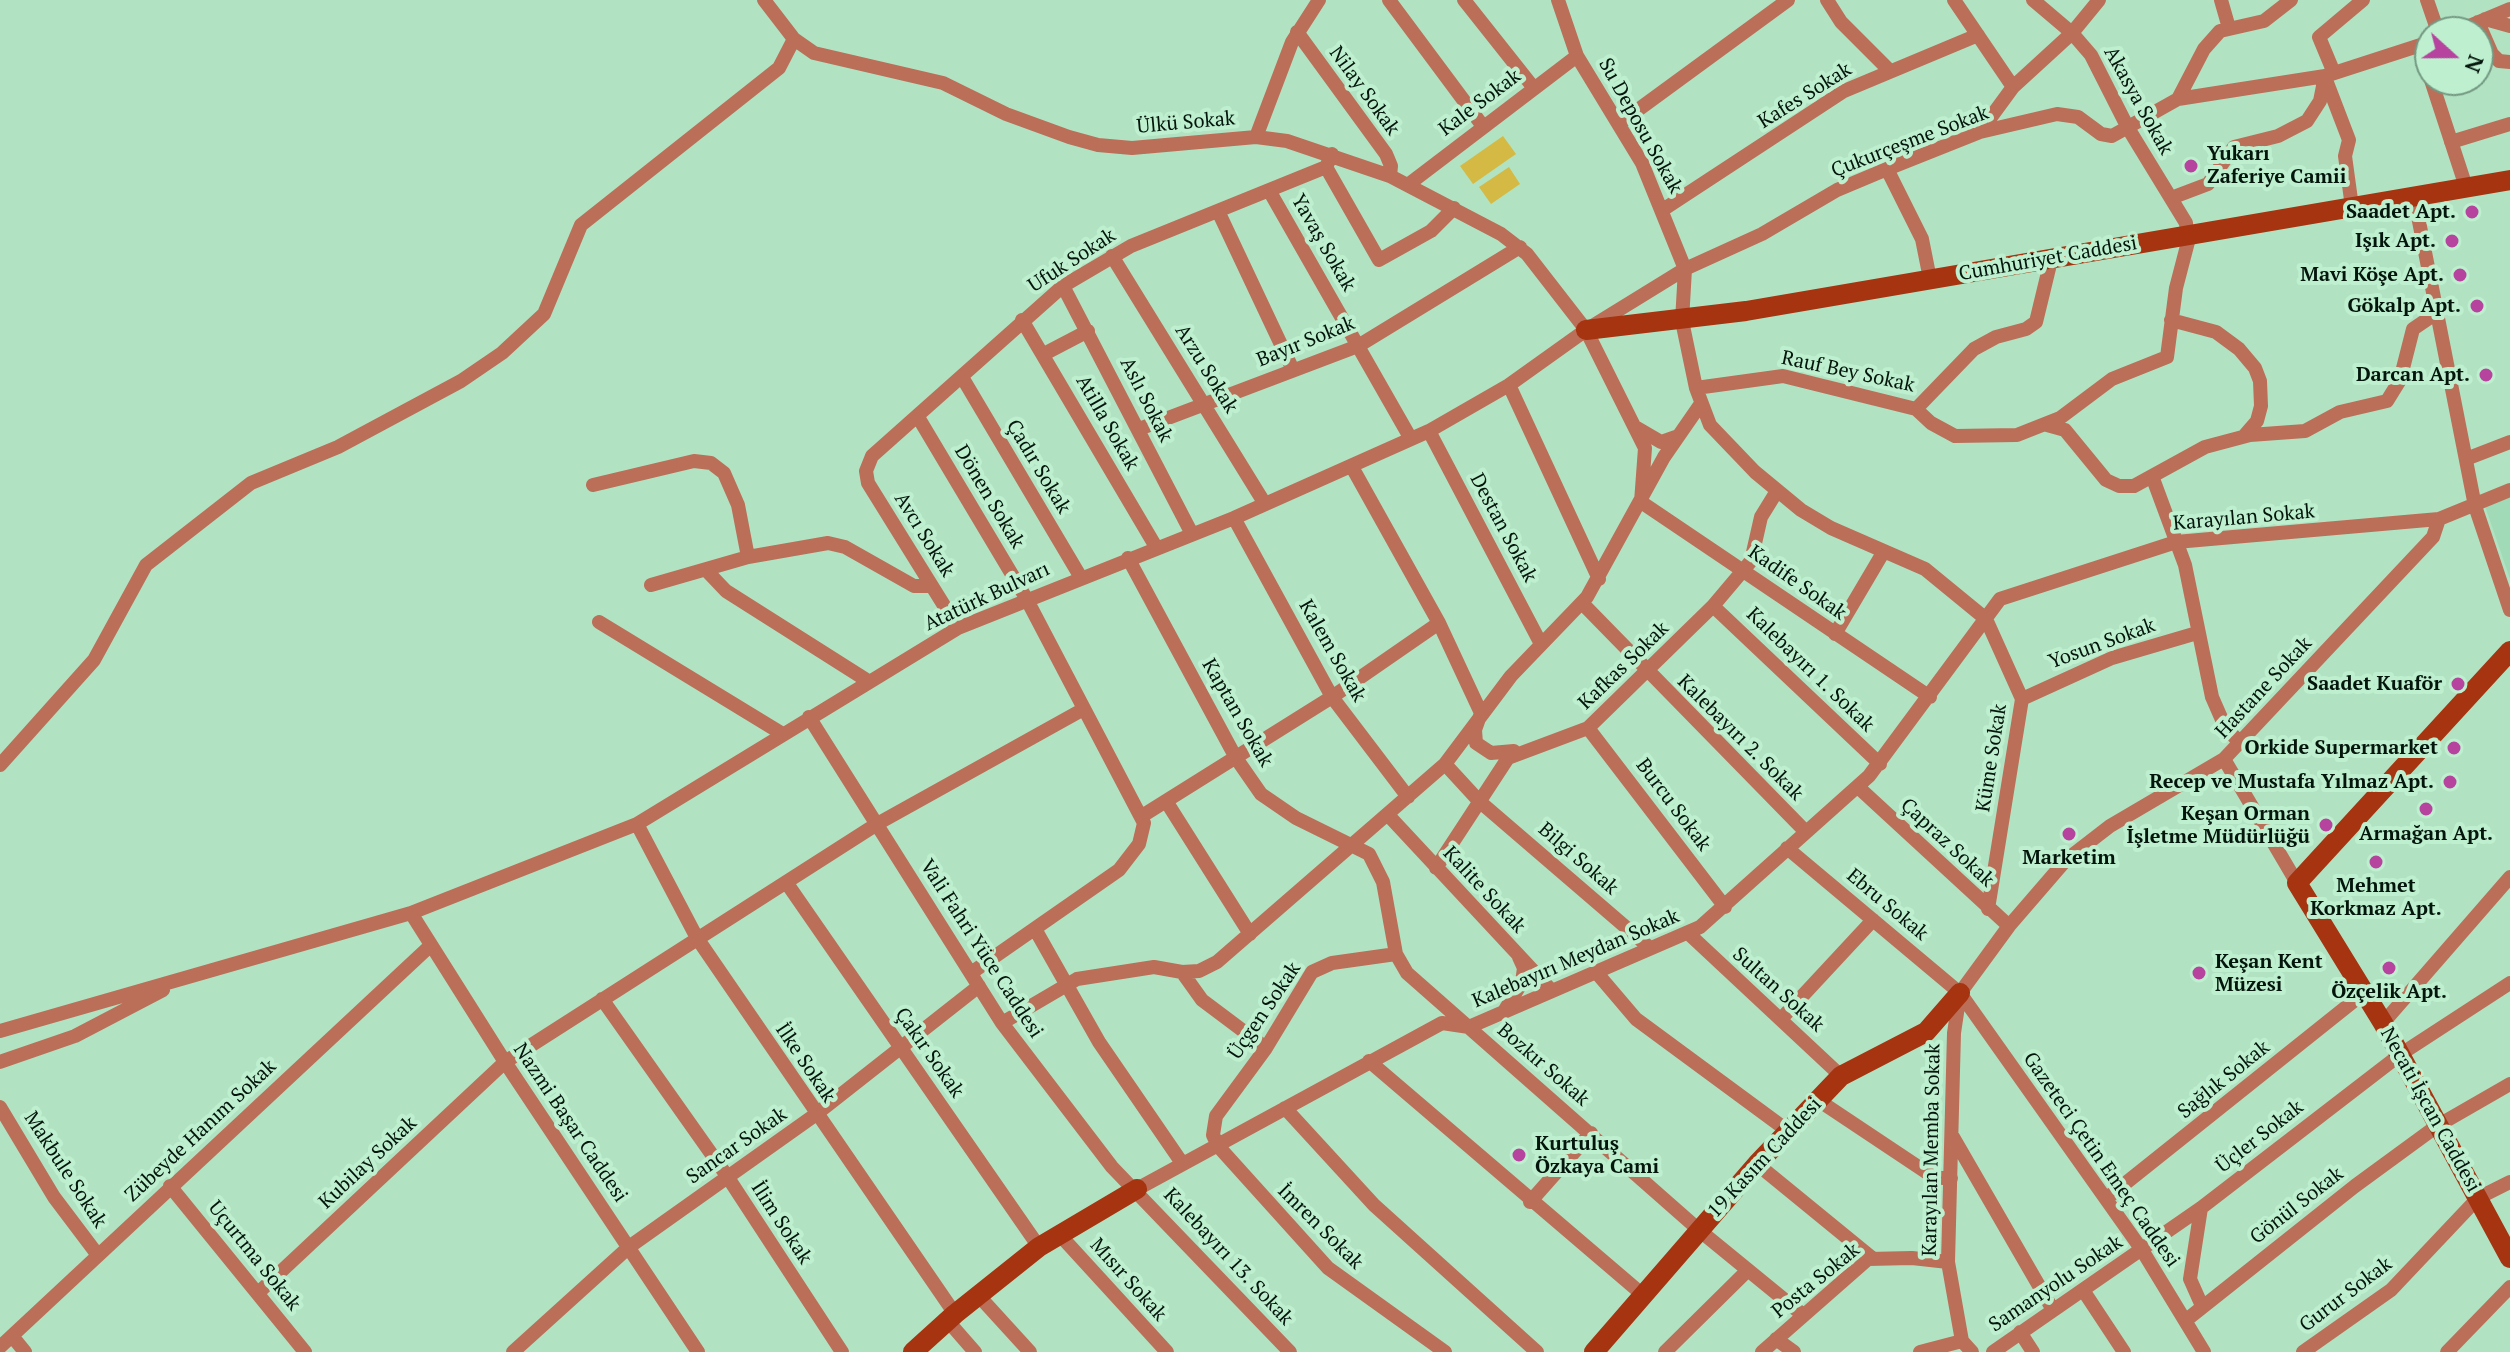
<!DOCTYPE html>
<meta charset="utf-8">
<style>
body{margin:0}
#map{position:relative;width:2510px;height:1352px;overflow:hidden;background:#b1e3c3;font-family:"PT Serif",serif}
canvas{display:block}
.north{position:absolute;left:2414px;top:16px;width:80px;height:80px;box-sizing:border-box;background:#bef0d0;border:2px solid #749881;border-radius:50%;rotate:111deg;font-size:22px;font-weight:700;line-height:32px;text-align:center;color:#04150b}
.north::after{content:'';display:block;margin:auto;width:28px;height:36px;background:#b6449f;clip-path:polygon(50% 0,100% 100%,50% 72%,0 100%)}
</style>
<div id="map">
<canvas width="2510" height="1352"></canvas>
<div class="north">N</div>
</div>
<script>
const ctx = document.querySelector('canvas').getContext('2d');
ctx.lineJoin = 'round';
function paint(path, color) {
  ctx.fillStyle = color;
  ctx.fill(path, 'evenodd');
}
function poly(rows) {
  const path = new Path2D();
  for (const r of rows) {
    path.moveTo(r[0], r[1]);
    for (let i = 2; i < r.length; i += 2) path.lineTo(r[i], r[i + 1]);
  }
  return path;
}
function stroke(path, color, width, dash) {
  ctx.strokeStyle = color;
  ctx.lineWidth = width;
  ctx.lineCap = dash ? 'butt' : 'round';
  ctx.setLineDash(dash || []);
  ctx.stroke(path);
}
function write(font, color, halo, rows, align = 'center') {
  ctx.font = font + ' "PT Serif",serif';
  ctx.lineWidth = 8;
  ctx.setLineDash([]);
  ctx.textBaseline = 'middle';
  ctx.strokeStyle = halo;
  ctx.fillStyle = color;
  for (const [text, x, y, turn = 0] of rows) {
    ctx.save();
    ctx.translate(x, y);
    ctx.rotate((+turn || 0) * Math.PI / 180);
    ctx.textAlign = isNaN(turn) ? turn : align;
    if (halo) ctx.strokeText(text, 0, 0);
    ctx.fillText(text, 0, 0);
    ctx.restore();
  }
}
paint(poly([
 [2510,494,2510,579,2485,506]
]), '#a1dab6');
paint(poly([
 [1503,136,1516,154,1473,184,1460,166],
 [1509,167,1520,184,1491,204,1479,187]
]), '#d4ba45');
stroke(poly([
 [764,0,794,39,814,53,943,83,1006,114,1069,137,1098,145,1132,148,1256,137,1287,141,1390,176,1501,234,1527,254,1586,330,1645,448,1641,502,1930,697],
 [1389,0,1482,125],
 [1464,0,1533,87],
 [1558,0,1577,56,1642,163,1685,269,1682,321,1696,388,1710,425,1755,472,1801,510,1831,528,1925,569,1986,619,2022,699,1988,909],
 [1827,0,1841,22,1889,70],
 [1954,0,2013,87],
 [2221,0,2229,28],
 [2427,0,2438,32],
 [2485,19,2510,26],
 [2478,22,2492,54,2499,61,2510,62],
 [1297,32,1386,154,1391,166,1390,176],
 [2455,32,2510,9],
 [2420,46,2430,76],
 [2334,73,2319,37,2363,0],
 [2326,80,2349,140,2345,156,2352,207],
 [2431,80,2466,187],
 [2178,99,2204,49,2220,31,2264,21,2291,0],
 [1620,123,1788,0],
 [1980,132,2013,87,2072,33,2099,0],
 [1256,137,1292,42,1319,0],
 [2451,142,2510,124],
 [1326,167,1379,260,1431,231,1454,208],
 [1887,169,1922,239,1930,279],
 [1409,184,1577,56],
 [1270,192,1411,439],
 [2414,196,2475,506,2510,610],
 [2171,198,2208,184,2234,147,2278,136,2307,121,2320,101,2325,76],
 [1664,209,1844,91,1978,35],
 [1218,211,1293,370],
 [1112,256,1265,504],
 [1063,286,1192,534],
 [1022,320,1156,547],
 [2171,320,2216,332,2239,349,2255,368,2260,381,2261,406,2257,421,2244,436],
 [1044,354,1088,331],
 [962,377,1080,576],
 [1509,385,1599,579],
 [1696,388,1783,376,1916,409,1974,349,1996,337,2026,329,2036,322,2052,256],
 [1916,409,1931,423,1955,436,2017,435,2060,418,2112,379,2167,357,2176,288,2188,242,2186,223,2128,128,2091,55,2072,33,2033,0],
 [918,417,1026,598,1144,823,1139,844,1119,870,971,973],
 [2047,425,2065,430,2106,480,2119,486,2134,486,2205,447,2250,435,2305,431,2340,412,2387,401,2400,380,2413,329,2438,312],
 [1637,428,1661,442,1678,436],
 [1139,429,1358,346,1520,247],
 [1429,431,1541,644],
 [2466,459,2510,442],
 [1352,467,1439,623,1481,713,1475,730,1476,743,1491,753,1514,751],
 [2152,476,2185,565,2212,697,2226,729,2240,742],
 [593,485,694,461,711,463,724,473,738,505,748,557],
 [1234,518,1332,697,1408,797],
 [1128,558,1236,758,1261,794,1296,818,1369,854,1383,882,1396,954,1407,973,1699,1230,1803,1315],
 [706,570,726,591,868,681],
 [651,585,748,557,828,543,845,547,914,586,932,586],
 [1582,603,1805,831],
 [1713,606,1880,764],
 [599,622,781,733],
 [958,628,868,483,866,471,872,456,1063,286,1131,246,1326,167,1332,154],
 [1835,634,1884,551],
 [2022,699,2112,658,2197,633],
 [809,717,1002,1023,1112,1167,1290,1352],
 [1588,728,1725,907],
 [2224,759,2297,883],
 [1445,764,1479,801,1650,948],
 [0,765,94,660,146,565,251,483,338,447,461,381,502,353,544,314,581,225,779,68,794,39],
 [1858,787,2009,926],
 [1166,801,1250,934],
 [1142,816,1332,697,1439,623],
 [1389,816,1552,991],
 [637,824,697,938,955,1314],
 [1787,848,1960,993,2142,1250,2204,1352],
 [1436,868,1508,758,1588,728,1713,606,1751,561,1761,517,1777,491],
 [786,882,1039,1247],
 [411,913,505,1062,698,1352],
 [1035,929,1099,1042,1182,1163],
 [1689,934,1841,1076],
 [1396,954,1332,963,1312,972,1266,1048,1216,1116,1213,1135,1218,1146,1328,1268,1445,1352],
 [1182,972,1199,971,1217,962,1445,764,1511,676,1587,597,1664,457,1700,405],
 [1596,972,1636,1019,1788,1131],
 [602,999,727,1176,842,1352],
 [1505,1010,1522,982,1524,968,1519,957],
 [1781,1019,1873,920],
 [1002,1023,1077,979,1154,967,1182,972,1202,1000,1266,1048],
 [2383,1023,2510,877],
 [0,1031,411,913,637,824,958,628,1234,518,1429,431,1509,385,1586,330,1685,269,1762,234,1837,190,1887,169,1980,132,2057,114,2078,117,2101,134,2112,136,2178,99,2325,76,2430,42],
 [1369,1061,1643,1295],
 [0,1062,75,1036,163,990],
 [1818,1100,1935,1178,1951,1178],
 [0,1107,54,1197,97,1254],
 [1285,1108,1374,1205,1537,1352],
 [1953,1137,2053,1310],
 [1757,1164,1872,1258],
 [170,1186,305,1352],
 [1137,1189,1442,1023,1469,1027,1700,927,1869,776,2000,599,2176,542,2439,519,2510,490],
 [2107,1198,2365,992],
 [1530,1202,1591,1133],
 [2201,1208,2190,1279,2202,1306],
 [1059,1234,1167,1352],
 [2083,1290,2124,1352],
 [258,1293,505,1062,877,824,1082,710],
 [978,1295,1030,1352],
 [947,1320,975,1352],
 [2185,1321,2355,1186,2437,1126,2510,1084],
 [2020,1332,2033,1352],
 [12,1336,25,1352],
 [1776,1339,1794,1352],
 [0,1347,430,946],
 [513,1352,629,1247,815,1115,979,986],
 [1665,1352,1748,1270],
 [1762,1352,1868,1259,1912,1258,1948,1262],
 [1920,1352,1962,1341],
 [1972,1352,1962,1341,1948,1262,1954,1033,1960,993,2009,926,2066,860,2110,826,2224,759,2433,537,2439,519],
 [1993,1352,2201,1208,2401,1054,2510,983],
 [2303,1352,2391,1290,2478,1198,2510,1182],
 [2447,1352,2510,1287]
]), '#bb6f59', 14);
stroke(poly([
 [1586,330,1746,311,2510,180],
 [2510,651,2297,883,2383,1023,2510,1258],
 [913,1352,955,1314,1039,1247,1137,1189],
 [1594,1352,1757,1164,1841,1076,1926,1032,1960,993]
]), '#a63410', 20);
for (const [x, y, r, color] of [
 [2191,166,8,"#b6449f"],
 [2472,212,8,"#b6449f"],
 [2452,241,8,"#b6449f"],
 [2460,275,8,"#b6449f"],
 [2477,306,8,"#b6449f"],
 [2486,375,8,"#b6449f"],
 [2458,684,8,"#b6449f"],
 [2454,748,8,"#b6449f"],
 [2450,782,8,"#b6449f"],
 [2426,809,8,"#b6449f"],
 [2326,825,8,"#b6449f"],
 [2069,834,8,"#b6449f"],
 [2376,862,8,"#b6449f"],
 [2389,968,8,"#b6449f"],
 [2199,973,8,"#b6449f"],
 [1519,1155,8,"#b6449f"]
]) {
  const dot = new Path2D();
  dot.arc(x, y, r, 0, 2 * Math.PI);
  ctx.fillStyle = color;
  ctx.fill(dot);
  stroke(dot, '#bef0d0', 3);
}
write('20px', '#04150b', '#bef0d0', [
 ["Nilay Sokak",1364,91,54],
 ["Kafes Sokak",1805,96,-32],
 ["Akasya Sokak",2138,101,61],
 ["Kale Sokak",1480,103,-37],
 ["Ülkü Sokak",1186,123,-5],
 ["Su Deposu Sokak",1640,126,61],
 ["Çukurçeşme Sokak",1910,142,-21],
 ["Yavaş Sokak",1323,243,60],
 ["Cumhuriyet Caddesi",2048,259,-10],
 ["Ufuk Sokak",1072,261,-33],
 ["Bayır Sokak",1306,342,-22],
 ["Arzu Sokak",1206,369,58],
 ["Rauf Bey Sokak",1848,372,12],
 ["Aslı Sokak",1146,400,63],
 ["Atilla Sokak",1107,423,60],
 ["Çadır Sokak",1038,467,59],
 ["Dönen Sokak",989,497,59],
 ["Karayılan Sokak",2244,518,-5],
 ["Destan Sokak",1503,528,62],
 ["Avcı Sokak",924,535,58],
 ["Kadife Sokak",1797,583,35],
 ["Atatürk Bulvarı",987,597,-25],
 ["Yosun Sokak",2102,644,-20],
 ["Kalem Sokak",1332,651,60],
 ["Kafkas Sokak",1624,666,-44],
 ["Kalebayırı 1. Sokak",1810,670,44],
 ["Hastane Sokak",2264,688,-47],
 ["Kaptan Sokak",1237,713,60],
 ["Kalebayırı 2. Sokak",1740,738,45],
 ["Küme Sokak",1992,758,-81],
 ["Burcu Sokak",1673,805,53],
 ["Çapraz Sokak",1947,843,43],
 ["Bilgi Sokak",1578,859,41],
 ["Kalite Sokak",1484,890,47],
 ["Ebru Sokak",1887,905,40],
 ["Vali Fahri Yüce Caddesi",981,949,57],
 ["Kalebayırı Meydan Sokak",1576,959,-23],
 ["Sultan Sokak",1778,990,42],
 ["Üçgen Sokak",1265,1011,-56],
 ["Çakır Sokak",929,1053,55],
 ["İlke Sokak",805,1063,56],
 ["Bozkır Sokak",1543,1065,41],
 ["Sağlık Sokak",2224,1080,-39],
 ["Necati İşcan Caddesi",2430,1110,61],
 ["Nazmi Başar Caddesi",570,1123,56],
 ["Zübeyde Hanım Sokak",201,1131,-43],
 ["Üçler Sokak",2260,1137,-38],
 ["Sancar Sokak",737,1146,-35],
 ["Karayılan Memba Sokak",1932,1150,-89],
 ["19 Kasım Caddesi",1765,1158,-47],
 ["Gazeteci Çetin Emeç Caddesi",2101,1160,55],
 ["Kubilay Sokak",368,1163,-43],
 ["Makbule Sokak",65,1170,57],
 ["Gönül Sokak",2297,1206,-38],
 ["İlim Sokak",781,1223,57],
 ["İmren Sokak",1320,1227,45],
 ["Uçurtma Sokak",254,1256,51],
 ["Kalebayırı 13. Sokak",1228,1257,47],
 ["Mısır Sokak",1128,1280,48],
 ["Posta Sokak",1816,1281,-39],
 ["Samanyolu Sokak",2056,1284,-34],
 ["Gurur Sokak",2346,1295,-37]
]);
write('bold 20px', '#04150b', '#bef0d0', [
 ["Yukarı",2207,154,"left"],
 ["Zaferiye Camii",2207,177,"left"],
 ["Saadet Apt.",2456,212],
 ["Işık Apt.",2436,241],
 ["Mavi Köşe Apt.",2444,275],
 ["Gökalp Apt.",2461,306],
 ["Darcan Apt.",2470,375],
 ["Saadet Kuaför",2442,684],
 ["Orkide Supermarket",2438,748],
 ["Recep ve Mustafa Yılmaz Apt.",2434,782],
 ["Keşan Orman",2310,814],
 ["İşletme Müdürlüğü",2310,837],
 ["Armağan Apt.",2426,834,"center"],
 ["Marketim",2069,858,"center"],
 ["Mehmet",2376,886,"center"],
 ["Korkmaz Apt.",2376,909,"center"],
 ["Keşan Kent",2215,962,"left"],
 ["Müzesi",2215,985,"left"],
 ["Özçelik Apt.",2389,992,"center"],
 ["Kurtuluş",1535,1144,"left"],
 ["Özkaya Cami",1535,1167,"left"]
], 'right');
</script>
